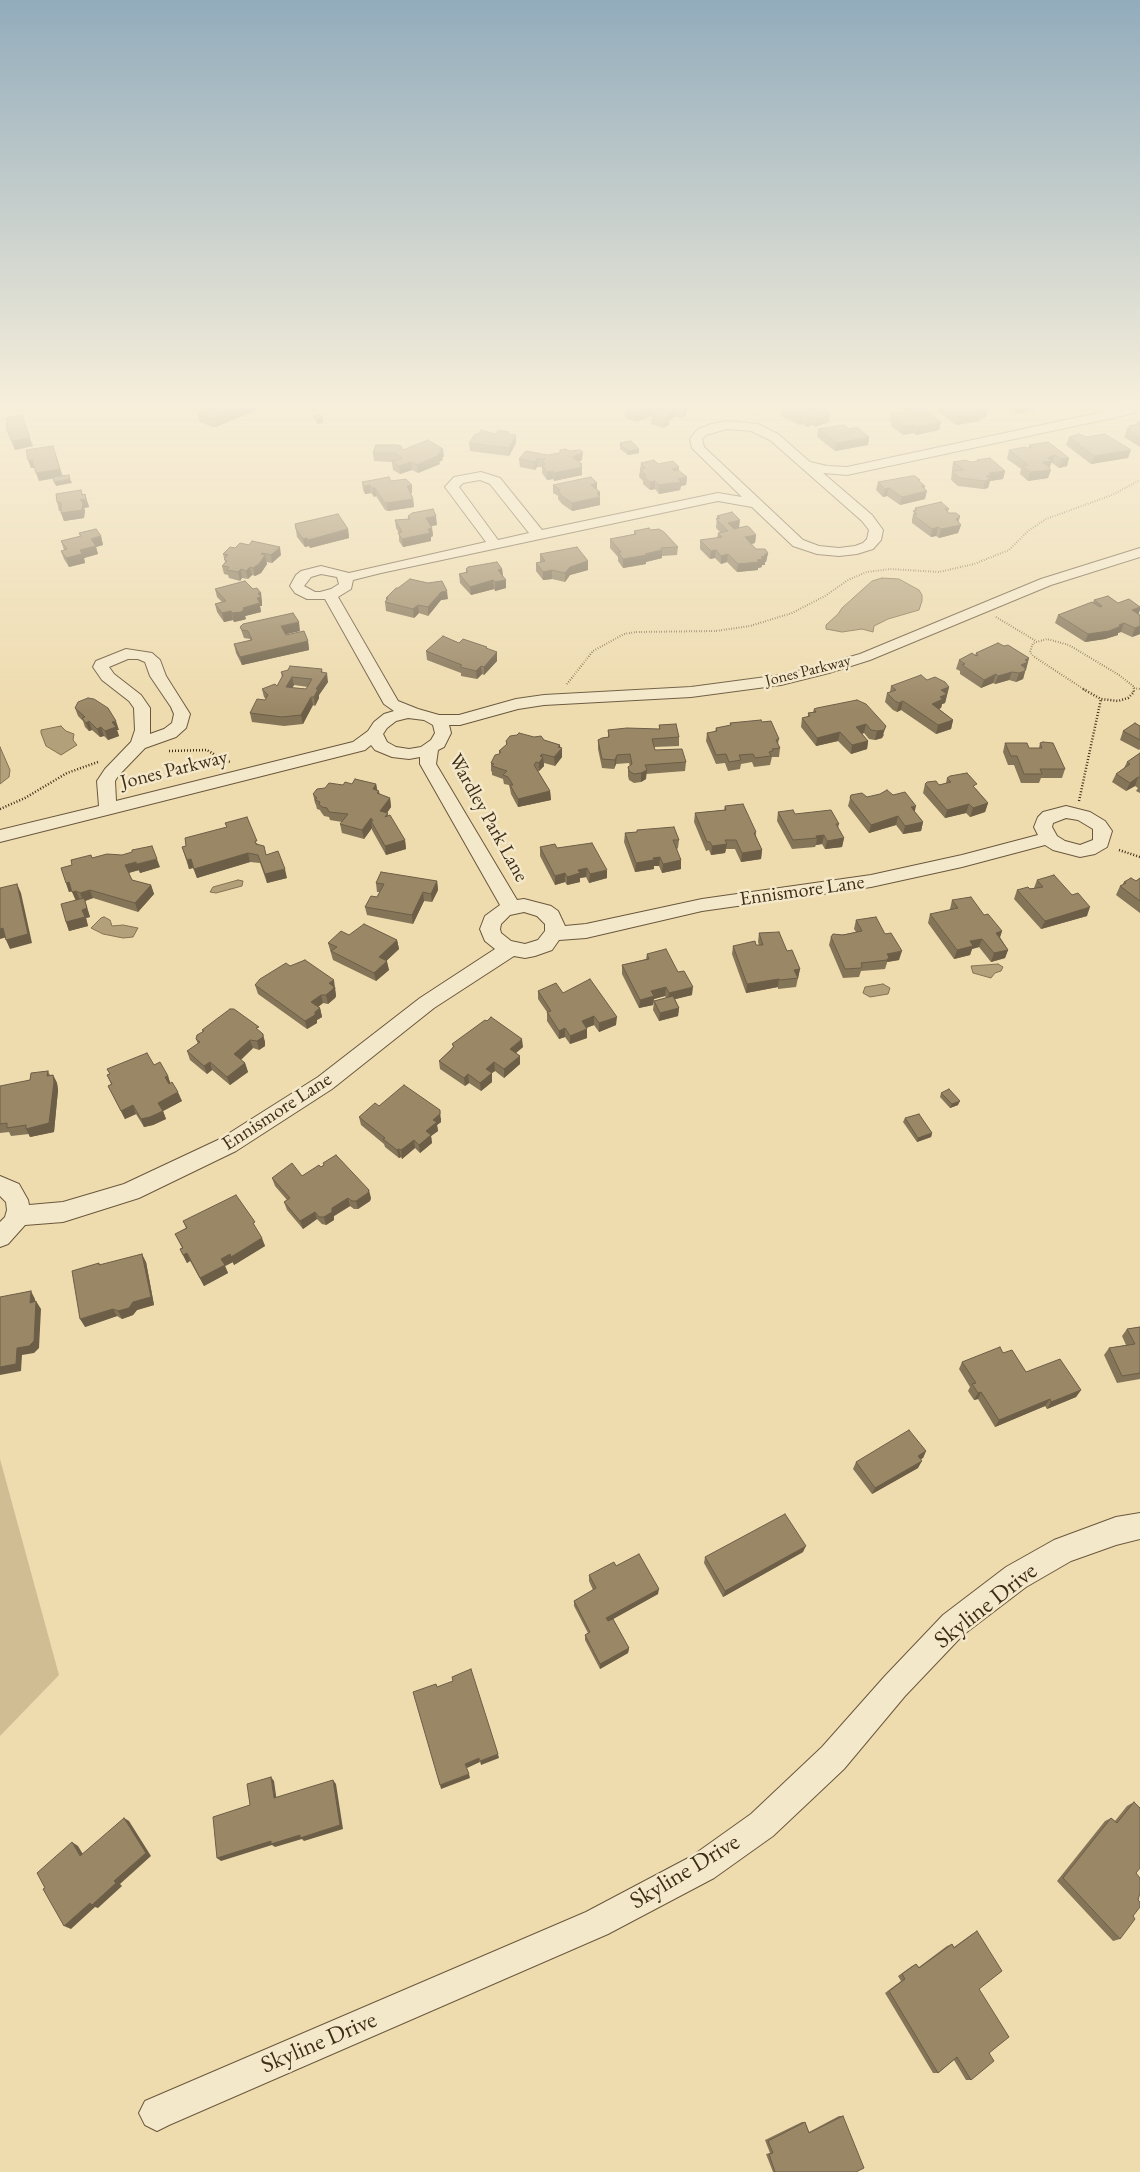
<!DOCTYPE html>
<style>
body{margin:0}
canvas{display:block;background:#eedbae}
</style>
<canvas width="1140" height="2172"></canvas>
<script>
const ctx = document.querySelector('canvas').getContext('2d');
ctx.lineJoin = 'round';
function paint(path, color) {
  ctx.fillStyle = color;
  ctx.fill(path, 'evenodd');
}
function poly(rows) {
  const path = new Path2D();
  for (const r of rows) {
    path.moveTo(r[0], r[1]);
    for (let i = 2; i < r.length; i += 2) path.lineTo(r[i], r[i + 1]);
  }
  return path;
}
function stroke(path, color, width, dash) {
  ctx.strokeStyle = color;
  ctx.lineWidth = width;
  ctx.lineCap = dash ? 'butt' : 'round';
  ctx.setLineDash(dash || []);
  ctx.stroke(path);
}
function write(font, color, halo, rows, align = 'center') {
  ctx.font = font + ' "EB Garamond",serif';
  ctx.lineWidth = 5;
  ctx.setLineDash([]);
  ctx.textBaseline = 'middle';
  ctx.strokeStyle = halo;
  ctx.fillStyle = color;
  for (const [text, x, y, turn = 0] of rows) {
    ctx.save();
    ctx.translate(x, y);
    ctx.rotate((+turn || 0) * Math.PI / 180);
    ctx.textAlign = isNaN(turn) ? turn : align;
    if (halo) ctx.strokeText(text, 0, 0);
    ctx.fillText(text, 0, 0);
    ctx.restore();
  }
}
paint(poly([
 [0,1459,59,1675,0,1736]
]), '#d0bd94');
const water = poly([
 [882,578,899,579,919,590,922,595,922,601,919,610,888,619,874,626,873,632,862,629,842,632,826,629,826,625,838,614,842,608,872,581,882,578],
 [61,726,66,731,74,734,73,740,77,745,61,755,46,746,41,733,41,730,61,726],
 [0,747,10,770,9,777,0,784,0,747],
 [238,880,243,881,242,886,216,893,210,892,213,887,238,880],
 [104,917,110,920,112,926,123,925,138,928,133,937,123,938,103,934,91,928,101,918,104,917],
 [998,964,1003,967,1001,971,995,973,991,978,973,973,971,966,998,964],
 [883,984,890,988,888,994,870,997,863,993,865,987,883,984]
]);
paint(water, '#b2a07b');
stroke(water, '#847253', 1);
const minor = poly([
 [1121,408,1140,408,1140,412,847,475,823,473,872,515,883,530,881,540,873,549,857,554,839,556,817,554,793,546,752,507,718,501,381,573,353,580,351,589,338,597,398,701,418,709,439,715,459,715,516,699,544,695,691,687,781,675,818,666,860,654,1041,579,1140,548,1140,557,1051,585,870,660,829,673,781,685,691,697,544,705,518,709,460,725,449,725,451,733,444,747,438,750,436,764,517,900,524,899,551,906,558,911,565,926,586,924,702,899,871,875,962,855,1038,835,1034,827,1038,817,1043,812,1066,806,1090,812,1105,821,1112,831,1107,847,1095,854,1080,857,1053,850,1045,845,962,867,871,887,702,911,586,938,559,940,552,950,535,956,525,958,514,956,434,1008,332,1089,236,1151,139,1198,63,1222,25,1225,8,1244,0,1247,0,1222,5,1217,7,1210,6,1202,0,1196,0,1176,19,1184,28,1200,29,1205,63,1202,124,1184,220,1139,318,1077,420,998,495,949,485,941,480,929,485,916,500,905,420,764,420,757,409,759,392,757,375,750,371,745,365,750,0,842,0,830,99,806,97,781,105,769,131,742,135,730,134,708,129,701,102,680,93,667,96,661,126,649,152,653,160,660,166,676,190,714,186,728,176,737,145,748,118,776,115,781,116,801,353,742,368,731,374,722,384,714,394,711,384,704,325,599,307,599,295,593,290,586,296,575,301,571,321,566,349,573,486,542,445,487,454,477,481,472,500,478,542,530,718,493,742,497,692,448,690,439,692,436,698,429,712,424,727,421,758,424,778,434,810,462,827,466,847,467,1121,408],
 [727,429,751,431,770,440,862,521,869,530,867,539,863,543,855,546,839,548,819,546,803,540,704,447,702,439,706,435,727,429],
 [480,480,490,484,529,533,498,540,459,487,463,483,480,480],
 [321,574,337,577,339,584,331,589,320,592,315,592,304,586,311,577,321,574],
 [128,659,138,659,145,662,150,676,171,707,174,714,172,723,164,729,150,734,150,708,141,695,114,674,109,667,128,659],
 [408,718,424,720,433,725,435,733,431,740,421,747,409,749,396,747,387,742,383,734,387,728,396,721,408,718],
 [1066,818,1078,820,1093,829,1093,840,1080,845,1065,841,1057,836,1052,827,1053,823,1066,818],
 [524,912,537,916,545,924,545,931,538,940,525,944,511,941,501,933,500,929,501,924,510,915,524,912],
 [1140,1513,1140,1539,1116,1545,1071,1561,1026,1587,963,1635,905,1696,844,1769,773,1836,714,1878,608,1934,169,2125,157,2131,145,2125,139,2113,145,2101,586,1912,692,1856,751,1814,822,1747,885,1676,943,1615,1006,1567,1054,1540,1116,1517,1140,1513]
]);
stroke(minor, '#6a583d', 2);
stroke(poly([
 [756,416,761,408],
 [996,617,1036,641],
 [567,684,593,651,624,634,636,632,716,631,750,626,792,613,825,596,848,580,867,572,890,569,939,572,974,564,1009,550,1028,531,1046,519,1112,495,1140,480],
 [1134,688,1140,689],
 [1085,690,1033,656,1030,652,1033,643,1047,639,1069,645,1119,675,1133,686,1134,690]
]), '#3e2d17', 2, [0.5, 2]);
stroke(poly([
 [1083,689,1101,699,1118,701,1128,698,1134,692,1133,689],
 [169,751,207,750,225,761,231,762],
 [1079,801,1101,699],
 [0,809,25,798,67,773,98,762],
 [1119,850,1140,857]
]), '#3e2d17', 2.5, [1, 2]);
paint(minor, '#f4e8ca');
paint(poly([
 [207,408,261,408,216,427,212,427,199,421,198,413],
 [628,408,687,408,686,415,682,418,674,417,669,421,669,425,663,428,651,424,652,416,636,422,625,418,626,410],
 [782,408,824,408,830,413,829,422,815,427,812,425,807,427,802,424,799,425,781,416],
 [938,408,987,408,988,409,986,417,980,419,980,421,956,425,937,411],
 [1010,408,1040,408,1017,414],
 [904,409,917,410,941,422,939,430,916,435,913,433,903,435,891,426,892,423,889,421,891,413,903,413],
 [1140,421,1140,447,1124,437,1127,429,1128,429,1129,426,1136,425,1137,422],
 [7,423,33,446,15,450,9,436,6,428,7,428],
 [818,429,869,437,868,445,835,451,817,437],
 [509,432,509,435,516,443,509,456,470,451,469,443,478,434,496,434],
 [1069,437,1128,458,1091,464,1066,445],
 [620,443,639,449,639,453,628,455,620,449],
 [1029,445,1069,458,1067,466,1059,468,1052,463,1051,463,1048,478,1028,481,1020,474,1021,469,1007,459,1009,450,1029,448],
 [403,450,444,457,442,457,443,460,439,462,440,464,418,473,412,470,400,474,393,470,392,462,393,462,374,461,373,453],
 [547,455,582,460,579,462,582,464,582,475,554,481,553,479,547,480,542,473,542,467,537,467,535,470,520,467,519,459],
 [977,460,1005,471,1003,479,990,481,988,488,983,489,958,486,951,480,952,471,953,471,952,470,953,462,976,462],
 [641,463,658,464,679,471,687,477,686,485,681,486,680,490,659,494,655,489,650,490,643,484,643,481,639,477],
 [920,480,919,481,924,489,925,499,900,505,887,496,883,497,876,490,878,482],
 [391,481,412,485,412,493,411,493,413,499,414,507,388,511,385,510,376,496,374,497,371,493,365,494,363,490,362,482],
 [597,483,597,490,600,492,600,505,572,511,562,504,558,499,558,496,553,493,553,485],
 [83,495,88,503,89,507,84,508,85,510,84,518,64,521,61,511,59,511,57,502],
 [915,508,949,509,948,511,949,513,960,516,958,522,961,525,958,533,939,538,936,536,931,537,912,523,912,519],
 [408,516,437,525,431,526,432,528,433,536,431,537,431,541,403,547,399,541,399,533,396,528,395,520,408,519],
 [717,516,739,528,756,535,755,543,751,544,756,549,768,553,766,562,765,562,765,565,762,565,762,567,758,568,758,570,737,572,727,562,721,564,715,558,710,559,700,549,700,540,717,538,718,533,721,533,716,528],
 [295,524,348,529,349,538,310,548,309,546,305,547,297,537],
 [651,530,678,547,677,555,662,556,662,558,646,562,646,564,623,568,618,561,618,557,610,548,610,539,634,534,634,531],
 [79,533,101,536,103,545,96,547,98,554,84,558,85,563,69,567,64,559,61,551,64,550,61,541,80,536],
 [230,547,281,555,272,563,266,562,267,564,261,573,255,576,252,575,248,579,242,578,240,581,229,578,228,575,224,574,222,566,225,562,223,554],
 [540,554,588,561,588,570,570,575,565,582,552,579,543,580,536,571,536,563,540,562],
 [466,569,502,569,503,576,506,588,495,591,494,589,471,595,460,583,459,574,466,573],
 [398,588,448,599,441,600,428,616,419,613,414,618,386,611,385,602,386,601,386,598],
 [215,589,262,601,262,606,260,606,261,612,245,616,246,619,243,620,234,622,233,620,224,622,217,612,215,604,222,602,217,597],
 [1094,600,1118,603,1140,615,1140,634,1132,637,1121,632,1118,633,1118,635,1105,639,1085,642,1055,623,1058,615,1093,602],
 [240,627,300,631,285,634,286,635,308,641,309,650,242,665,236,653,234,644,250,640,250,639,244,638],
 [459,643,487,647,487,649,497,661,484,675,482,674,477,679,461,676,461,673,427,660,426,651],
 [1004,646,1029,658,1023,679,1016,682,1009,680,995,684,993,683,981,688,960,674,960,671,956,669,959,660,975,655,976,653],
 [322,669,322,672,328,682,319,695,319,698,315,706,313,705,303,724,284,726,252,722,250,713,266,699,264,697,262,689,277,686,282,678,281,672],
 [294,685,308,687,306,689,292,688],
 [927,680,949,687,945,703,942,704,941,708,939,709,953,720,951,729,936,734,901,710,897,712,893,710,885,702,887,693,890,692,891,686],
 [857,700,884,735,882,738,875,740,869,739,864,733,862,734,868,741,867,749,851,754,838,741,816,746,801,727,802,718,808,717,808,713,813,712,814,709],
 [75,708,119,730,117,730,119,736,108,740,104,736,100,737,92,730,89,731,85,727,83,721,78,716],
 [762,722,779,739,778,744,780,748,779,757,772,757,770,765,754,767,752,762,741,764,740,769,728,771,725,763,716,764,706,741,707,733,715,732,716,728,730,726,730,723],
 [659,725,679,737,679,746,654,747,655,750,686,762,685,771,646,774,646,779,641,782,634,783,629,780,628,776,628,767,630,766,629,763,616,764,614,769,602,768,598,749,598,740,608,737,608,730,659,729],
 [1140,726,1140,749,1139,750,1120,740,1123,731],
 [544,740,560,745,562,757,555,766,544,763,544,766,539,771,538,771,550,791,551,800,518,807,511,794,510,789,509,785,504,784,503,779,492,775,492,772,491,771,491,763,499,754,499,751,506,745,506,741],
 [1005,743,1029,748,1039,748,1040,743,1065,769,1062,778,1041,778,1039,783,1021,783,1014,765,1008,765,1003,752],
 [1140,753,1140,793,1136,791,1138,788,1135,786,1126,791,1112,782,1116,774,1124,768,1127,762],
 [947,778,976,789,988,803,985,812,970,817,966,813,945,818,923,793,925,784,939,785,946,783],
 [352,784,376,784,377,790,380,794,390,798,391,807,387,813,388,813,388,816,405,840,406,849,386,855,372,830,372,828,364,839,342,833,340,824,342,822,330,820,329,817,324,816,321,812,320,810,317,809,316,805,315,803,313,794],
 [851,795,867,797,915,812,923,822,921,831,903,834,896,825,869,833,848,806],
 [725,806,756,832,756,836,762,850,761,859,741,862,735,849,726,849,725,853,711,855,709,850,706,851,694,822,695,813,724,810],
 [778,812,795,814,839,824,838,828,844,838,842,847,825,849,822,844,816,845,815,847,792,849,777,821],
 [225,823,258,844,266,855,287,878,267,883,260,863,250,862,197,878,193,868,189,869,182,847,186,846,227,827],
 [637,830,679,840,678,848,677,849,681,869,662,873,659,866,654,866,654,869,635,872,624,842,625,833,637,832],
 [540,847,557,848,607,878,589,883,586,877,580,878,580,882,567,885,565,882,555,885,540,856],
 [92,858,160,867,140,873,139,870,129,873,132,880,151,885,154,894,138,912,93,898,85,901,90,917,86,918,88,926,69,931,66,922,76,900,72,891,69,892,66,883,72,865],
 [1140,878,1140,913,1116,895,1120,886,1122,885,1124,882,1136,881],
 [1037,880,1072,895,1087,916,1041,929,1014,899,1017,890,1034,888],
 [437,881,438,890,432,902,424,901,413,924,367,915,365,907,377,897,380,892,377,892,376,883],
 [952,900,984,915,1002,931,1000,937,1008,950,1005,958,991,962,979,947,972,949,970,955,954,959,928,923,930,914,950,910,950,909],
 [856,920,899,960,887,962,885,969,861,971,859,977,843,978,829,945,831,937,856,932,854,929],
 [759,933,787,951,800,969,796,987,778,989,778,987,746,993,732,954,733,946,759,945,758,942],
 [349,935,397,940,399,949,386,961,389,970,376,981,333,960,328,943],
 [647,954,678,972,692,995,675,999,679,1008,678,1016,659,1021,653,1010,654,1001,666,998,665,996,654,999,653,1005,639,1008,622,974,622,965,646,959],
 [290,966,336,988,335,989,336,996,335,998,328,1004,323,1003,318,1007,320,1008,322,1017,317,1020,317,1023,307,1029,258,994,255,985],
 [538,991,616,1025,599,1032,594,1025,586,1028,587,1038,570,1044,565,1037,559,1039,547,1021,547,1012,538,999],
 [202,1030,260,1031,265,1042,265,1046,259,1050,253,1048,241,1060,245,1063,248,1072,230,1085,212,1070,207,1074,190,1060,187,1051,198,1044,196,1039,203,1031],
 [452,1044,523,1047,516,1053,520,1056,520,1064,504,1078,495,1071,492,1073,492,1082,481,1091,469,1083,465,1086,440,1069,439,1061,453,1047],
 [154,1065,168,1076,170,1083,182,1101,163,1111,166,1119,153,1125,144,1127,136,1114,125,1119,108,1086,111,1084,107,1075,110,1074,107,1069],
 [48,1071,50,1075,53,1075,57,1083,58,1090,54,1132,30,1137,29,1134,11,1136,9,1132,0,1133,0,1090,30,1080],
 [941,1093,958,1105,950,1108,940,1097],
 [379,1106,441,1118,441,1122,437,1125,438,1131,431,1136,432,1143,420,1153,415,1148,402,1159,401,1157,399,1158,385,1147,384,1144,361,1125,359,1117],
 [905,1118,932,1133,931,1137,917,1142,903,1122],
 [323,1163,371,1198,370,1201,358,1209,354,1209,350,1206,334,1216,334,1220,326,1225,322,1224,317,1219,303,1229,287,1210,284,1202,287,1200,275,1186,272,1178,302,1176,321,1167,324,1165],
 [183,1221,257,1230,265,1246,234,1265,233,1262,225,1266,228,1273,204,1286,190,1261,187,1263,180,1249,182,1248,175,1234,186,1228],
 [146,1262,154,1305,137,1310,133,1315,122,1319,117,1316,85,1327,99,1263,100,1265],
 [1140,1327,1140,1379,1117,1383,1104,1355,1109,1348,1126,1345,1122,1336,1127,1329],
 [1003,1353,1026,1372,1081,1390,1076,1397,1047,1409,1045,1406,995,1427,978,1399,974,1400,968,1391,970,1387,959,1369,962,1362],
 [926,1451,923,1458,920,1459,918,1468,872,1494,853,1469,856,1462],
 [803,1552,723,1597,704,1563,705,1557],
 [616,1566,658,1594,613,1619,629,1648,628,1653,600,1669,585,1640,585,1635,588,1633,574,1606,574,1601,593,1590,589,1581,589,1575],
 [1134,1802,1136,1873,1120,1939,1113,1941,1057,1881,1105,1821,1111,1818,1115,1821,1127,1806],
 [977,1931,979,1989,989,2053,971,2080,966,2080,954,2060,938,2073,933,2073,885,1993,901,1981,898,1976,912,1966,916,1964,919,1967,947,1946,952,1944,954,1947,972,1934],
 [839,2116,843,2116,856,2172,773,2172,766,2154,770,2153,765,2140,802,2122,805,2122,809,2132]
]), '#847458');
paint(poly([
 [240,408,261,408,216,427,215,419],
 [652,408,652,416,636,422,636,414],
 [685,408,687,408,686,415,682,418,682,410],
 [1018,408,1040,408,1017,414],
 [674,409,674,417,669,421,669,425,663,428,664,420,666,416],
 [988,409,986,417,980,419,980,421,956,425,958,417],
 [830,412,829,422,815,427,816,419],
 [804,416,802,424,799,425,800,417],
 [813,417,812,425,807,427,808,419],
 [323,419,323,423,317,424,316,420],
 [941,422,939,430,916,435,917,427],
 [915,425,913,433,903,435,905,427],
 [516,435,516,443,509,456,509,448],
 [869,437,868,445,835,451,837,443],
 [30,438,33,446,15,450,12,441],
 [53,446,63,477,39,481,36,473],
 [443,449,444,457,442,457,443,460,439,462,440,464,418,473,417,465,439,450],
 [639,449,639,453,628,455,628,451],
 [1131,450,1128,458,1091,464,1094,456],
 [583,452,582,460,572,465,572,457],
 [1055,455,1052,463,1051,463,1049,469,1050,468,1050,470,1051,470,1048,478,1028,481,1030,472,1047,458],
 [1069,458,1067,466,1059,468,1061,459],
 [537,459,537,467,535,470,535,462],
 [28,460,32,460,35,468,31,468],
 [411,462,412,470,400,474,399,466],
 [582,464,582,475,554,481,554,473],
 [679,467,679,475,672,469],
 [553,471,553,479,547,480,547,472],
 [1005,471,1003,479,990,481,988,488,983,489,986,476,989,473],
 [687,477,686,485,681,486,680,490,659,494,659,485,678,479],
 [70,479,72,483,56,486,54,482],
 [655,481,655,489,650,490,650,482],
 [597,483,597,492,591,485],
 [370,485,371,493,365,494,364,486],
 [412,485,412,493,408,494,407,486],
 [921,486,925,486,924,492,927,491,925,499,900,505,902,497],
 [372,488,375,488,376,496,374,497],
 [889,488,887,496,883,497,885,489],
 [81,490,84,499,85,494,89,507,84,508,85,510,84,518,64,521,61,513,80,500],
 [600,492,600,505,572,511,572,503],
 [413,499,414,507,388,511,387,503],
 [436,516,437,525,427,527,426,518],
 [960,516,958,524,961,525,958,533,939,538,941,529],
 [740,520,739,528,728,531,728,523],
 [938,527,936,536,931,537,932,529],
 [432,528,433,536,431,537,431,541,403,547,402,539],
 [348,529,349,538,310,548,308,540],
 [756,535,755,543,744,546,745,537],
 [101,536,103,545,96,547,98,554,84,558,85,563,69,567,66,558,80,550,91,539],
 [307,538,309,546,305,547,303,539],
 [280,547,281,555,272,563,271,555],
 [662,550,662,558,646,562,646,564,623,568,623,559],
 [716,550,715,558,710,559,711,551],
 [262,553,263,558,265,555,267,564,261,573,255,576,253,568],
 [768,553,766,562,765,562,765,565,762,565,762,567,758,568,758,570,737,572,738,564,761,557],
 [728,554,727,562,721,564,721,556],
 [588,561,588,570,570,575,565,582,565,573,570,567],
 [250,567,252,575,248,579,246,571],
 [241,569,242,578,240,581,238,572],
 [502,569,503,577,498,570],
 [552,570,552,579,543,580,543,572],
 [493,580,494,589,471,595,470,587],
 [506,580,506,588,495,591,495,582],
 [447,591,448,599,441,600,428,616,428,607,441,592],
 [258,593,261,593,262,601,262,606,260,606,261,612,245,616,246,619,243,620,234,622,232,613,257,598],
 [418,605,419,613,414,618,413,609],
 [1140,607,1140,610,1138,616,1132,610],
 [231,611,233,620,224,622,222,613],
 [299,622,300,631,283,635,281,626],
 [1124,623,1121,632,1118,633,1118,635,1105,639,1085,642,1088,634],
 [1140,626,1140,634,1132,637,1135,628],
 [308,641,309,650,242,665,240,657],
 [497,652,497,661,484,675,484,667],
 [1029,658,1026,670,1018,674,1021,665,1025,660],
 [481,666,482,674,477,679,476,671],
 [322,669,323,678,327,673,328,682,319,695,319,698,315,706,314,697],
 [1025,671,1023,679,1016,682,1019,673],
 [1012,672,1009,680,995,684,998,676],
 [996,674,993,683,981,688,984,680],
 [292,677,294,685,288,696,286,687],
 [949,687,945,703,942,704,941,708,930,712,932,704,941,690],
 [311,697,313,705,303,724,301,715],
 [903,701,901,710,897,712,899,703],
 [953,720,951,729,936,734,938,725],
 [89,721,92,730,89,731,86,723],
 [116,721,119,730,117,730,119,736,108,740,105,731,112,722],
 [866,724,864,733,854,736,856,727],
 [886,726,882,738,875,740,877,731],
 [101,727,104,736,100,737,97,729],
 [840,732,838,741,816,746,817,738],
 [868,741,867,749,851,754,852,745],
 [560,745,560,751,562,748,562,757,555,766,554,757,558,747],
 [542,754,542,759,543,757,544,766,539,771,539,763,540,756],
 [617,755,616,764,614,769,615,760],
 [647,770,646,779,641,782,641,773],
 [1138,777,1135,786,1126,791,1130,783],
 [376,784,378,793,379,791,380,799,373,789],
 [550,791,551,800,518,807,518,799],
 [390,798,391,807,382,820,380,811],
 [988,803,985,812,970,817,973,808],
 [969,804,966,813,945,818,947,810],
 [916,806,914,815,911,807],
 [898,816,896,825,869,833,871,825],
 [371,818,372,828,364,839,362,830],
 [923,822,921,831,903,834,905,826],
 [824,835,822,844,816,845,817,838,816,836],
 [844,838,842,847,825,849,827,841],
 [405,840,406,849,386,855,385,846],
 [727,844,725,853,711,855,712,846],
 [762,850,761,859,741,862,742,853],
 [248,853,250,862,197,878,194,869],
 [660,857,659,866,654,866,654,869,635,872,636,863,653,858],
 [157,859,160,867,140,873,137,864],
 [191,859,193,868,189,869,187,860],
 [681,860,681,869,662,873,663,864],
 [136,862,139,870,128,873,125,865],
 [587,868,586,877,580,878,580,882,567,885,567,877,578,870],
 [285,869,287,878,267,883,265,874],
 [607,870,607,878,589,883,590,874],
 [565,873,565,882,555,885,555,876],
 [437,881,438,890,432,902,431,894],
 [69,882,73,891,69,892,66,883],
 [17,884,21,893,32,943,10,949,6,940],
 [151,885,154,894,138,912,135,903],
 [90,890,93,898,85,901,90,917,86,918,88,926,69,931,66,922,82,910,84,902,80,893],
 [76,891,80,900,76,901,72,892],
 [423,892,424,901,413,924,412,915],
 [1090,907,1087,916,1041,929,1045,921],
 [3,928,7,937,0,939,0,929],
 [1002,931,999,940,996,933],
 [982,939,979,947,972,949,970,955,954,959,957,950,970,941],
 [397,940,399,949,381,966,379,957],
 [1008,950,1005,958,991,962,994,953],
 [902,951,899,960,887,962,885,969,887,960,887,954],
 [387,961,389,970,376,981,374,973],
 [800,969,798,978,794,970],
 [779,979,778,987,746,993,747,984],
 [334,980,336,996,335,998,328,1004,326,995,329,983],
 [666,987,665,996,654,999,653,1005,639,1008,640,1000,651,991],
 [693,987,692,995,668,1001,669,993],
 [321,995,323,1003,313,1011,311,1002],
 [320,1008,322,1017,317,1020,317,1023,307,1029,305,1021],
 [679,1008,678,1016,659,1021,660,1013],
 [594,1016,594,1025,581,1030,582,1021],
 [617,1017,616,1025,599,1032,599,1023],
 [565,1028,565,1037,559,1039,559,1031],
 [587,1029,587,1038,570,1044,570,1036],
 [263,1034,265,1042,265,1046,259,1050,257,1041],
 [522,1039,523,1047,511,1057,510,1049],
 [250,1040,253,1048,237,1063,234,1054],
 [520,1056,520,1064,504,1078,504,1069],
 [210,1062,212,1070,207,1074,204,1066],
 [494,1062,495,1071,492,1073,492,1082,481,1091,480,1083,486,1069],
 [245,1063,248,1072,230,1085,227,1077],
 [468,1074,469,1083,465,1086,464,1078],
 [53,1075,57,1083,58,1090,54,1132,30,1137,26,1129],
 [168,1076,171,1085,168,1086,165,1077],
 [178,1092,182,1101,163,1111,166,1119,153,1125,144,1127,141,1119,158,1103],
 [960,1101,958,1105,950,1108,952,1104],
 [133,1105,136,1114,125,1119,121,1111],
 [440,1110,441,1122,437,1125,438,1131,431,1136,432,1143,420,1153,419,1145,433,1120],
 [932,1133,931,1137,917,1142,918,1138],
 [414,1140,415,1148,402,1159,401,1150],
 [399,1149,401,1157,399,1158,397,1150],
 [369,1190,371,1198,370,1201,358,1209,356,1201],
 [348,1198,350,1206,334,1216,334,1220,326,1225,324,1217,332,1208],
 [315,1212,317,1219,303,1229,300,1221],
 [262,1238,265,1246,234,1265,231,1257],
 [187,1253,190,1261,187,1263,183,1255],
 [142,1254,146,1262,154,1305,137,1310,133,1315,122,1319,118,1311],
 [230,1254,233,1262,225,1266,228,1273,204,1286,200,1278,221,1259],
 [31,1291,35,1299,35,1310,30,1303],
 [36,1301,41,1309,39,1348,34,1353,22,1355,21,1371,0,1375,0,1367,17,1348],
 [113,1309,117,1316,85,1327,80,1319],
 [1081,1390,1076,1397,1047,1409,1051,1402],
 [981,1392,978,1399,974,1400,978,1393],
 [1050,1399,1045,1406,995,1427,999,1420],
 [926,1451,923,1458,915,1463,918,1456],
 [922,1461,918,1468,872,1494,875,1488],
 [806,1546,803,1552,723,1597,725,1591],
 [659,1589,658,1594,606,1623,606,1618],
 [629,1648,628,1653,600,1669,600,1664],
 [498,1754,499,1758,481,1765,480,1761],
 [479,1758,480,1762,467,1768,465,1764],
 [469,1774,470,1778,441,1789,440,1785],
 [271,1777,274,1781,277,1802,274,1798],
 [333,1780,336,1784,343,1829,304,1841,302,1839,275,1847,272,1845,221,1861,217,1858],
 [124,1818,129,1821,151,1856,120,1884,122,1886,98,1908,95,1907,71,1929,64,1926,114,1881],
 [72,1842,78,1846,86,1859,80,1856]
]), '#6c5e47');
const building = poly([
 [207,408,240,408,215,419,211,419,198,413,207,408],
 [628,408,652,408,636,414,626,410,628,408],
 [653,408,685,408,682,410,674,409,666,416,669,417,664,420,652,416,663,410,653,408],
 [783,408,824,408,830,412,828,412,830,414,816,419,813,417,808,419,804,416,800,417,783,408],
 [908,408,914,408,917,410,924,409,941,422,917,427,915,425,905,427,893,418,896,417,891,413,899,412,901,413,908,412,904,409,908,408],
 [946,408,987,408,988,409,980,412,982,413,958,417,946,408],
 [22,415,30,438,12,441,6,428,7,427,6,423,8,423,6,418,22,415],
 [320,415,323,419,316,420,313,416,320,415],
 [1140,424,1140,438,1127,429,1132,428,1129,426,1140,424],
 [844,425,849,429,857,427,869,437,837,443,818,429,844,425],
 [481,430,496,434,498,430,509,432,508,434,516,435,509,448,469,443,475,434,478,434,481,430],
 [1079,434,1086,437,1105,434,1131,450,1094,456,1069,437,1079,434],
 [428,440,443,449,439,450,442,452,437,454,439,455,417,465,411,462,399,466,392,462,402,458,395,453,373,453,376,445,396,445,401,446,403,450,428,440],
 [631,441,639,449,628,451,620,445,622,445,620,443,631,441],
 [1048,442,1069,458,1061,459,1055,455,1047,458,1052,461,1042,462,1050,468,1049,469,1051,470,1030,472,1022,466,1028,465,1009,450,1025,447,1027,448,1032,447,1029,445,1048,442],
 [53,446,60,469,36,473,32,460,28,460,26,450,53,446],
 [565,449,570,451,580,450,583,452,572,457,582,464,580,464,582,467,554,473,553,471,547,472,542,465,545,464,542,461,545,459,537,459,535,462,519,459,526,451,547,455,560,453,560,450,565,449],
 [990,458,1005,471,989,473,991,475,986,476,990,479,985,481,960,478,952,471,964,470,953,462,966,460,970,462,979,461,977,460,990,458],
 [654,460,658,464,673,461,679,467,672,469,675,471,678,470,687,477,678,479,681,482,659,485,655,481,650,482,643,476,646,475,640,469,645,468,641,463,654,460],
 [69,475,70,479,54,482,53,477,69,475],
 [912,476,915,476,920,480,918,480,925,486,921,486,927,491,902,497,889,488,885,489,878,482,912,476],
 [389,477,391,481,406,479,412,485,407,486,413,499,387,503,384,502,375,488,372,488,370,485,364,486,362,482,389,477],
 [591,477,597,483,591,485,600,492,597,493,600,497,572,503,562,496,558,491,560,490,553,485,591,477],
 [81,490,82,495,85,494,86,499,80,500,83,502,82,510,61,513,61,503,57,502,56,494,81,490],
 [941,502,949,509,945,509,949,513,956,513,960,516,956,519,961,525,941,529,938,527,932,529,913,515,917,514,913,511,917,510,915,508,941,502],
 [433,509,436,516,426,518,432,528,428,529,430,533,402,539,398,533,402,532,395,520,410,519,408,516,412,513,433,509],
 [732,512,740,520,728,523,734,529,747,526,750,528,756,535,745,537,756,549,765,549,768,553,764,555,766,556,761,557,763,559,757,560,759,562,738,564,728,554,721,556,716,550,711,551,700,540,722,537,718,533,728,531,716,519,720,518,717,516,732,512],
 [338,514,348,529,308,540,307,538,303,539,296,529,295,524,338,514],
 [649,528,651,530,659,529,664,532,678,547,661,548,662,550,645,554,647,555,623,559,618,552,621,552,610,539,636,534,634,531,649,528],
 [96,529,101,536,91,539,96,546,80,550,82,554,66,558,61,551,67,549,61,541,81,536,79,533,96,529],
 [252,541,280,547,271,555,262,553,261,554,265,555,259,564,253,568,250,567,246,571,241,569,238,572,227,570,229,567,222,566,227,561,224,559,228,555,223,554,230,547,235,548,240,543,249,545,252,541],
 [577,547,588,561,570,567,565,573,552,570,543,572,536,563,545,561,540,554,577,547],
 [497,562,502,569,498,570,506,580,495,582,493,580,470,587,459,574,468,572,466,569,468,567,497,562],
 [410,579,428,583,442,581,447,591,441,592,428,607,418,605,413,609,385,602,388,598,386,598,396,588,398,588,410,579],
 [245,581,253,589,257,588,261,593,258,593,261,597,257,598,260,603,243,608,244,610,241,612,232,613,231,611,222,613,215,604,226,601,215,589,245,581],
 [1108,596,1118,603,1129,599,1140,607,1132,610,1140,615,1140,626,1135,628,1124,623,1119,625,1121,626,1109,631,1088,634,1058,615,1092,602,1100,607,1102,606,1094,600,1108,596],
 [293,613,299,622,281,626,286,635,304,631,308,641,240,657,234,644,252,640,248,631,242,630,240,627,243,624,293,613],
 [443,636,459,643,463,639,487,647,486,648,497,652,484,667,481,666,476,671,460,667,462,665,426,651,443,636],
 [998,643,1004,646,1008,645,1029,658,1025,660,1028,662,1021,665,1025,668,1025,671,1019,673,1012,672,998,676,996,674,984,680,962,665,965,664,959,660,972,653,976,656,978,655,976,653,998,643],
 [290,666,322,669,321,672,327,673,316,689,318,689,314,697,311,697,301,715,282,717,250,713,257,699,265,700,268,695,262,689,275,684,277,686,283,675,281,672,288,670,290,666],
 [292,677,312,679,306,689,286,687,292,677],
 [921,675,927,680,935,677,945,682,949,687,941,690,947,694,940,697,943,699,932,704,953,720,938,725,903,701,899,703,895,701,887,693,896,690,891,686,921,675],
 [88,698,94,699,108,708,116,721,112,722,116,727,105,731,101,727,97,729,89,721,86,723,82,718,85,717,75,708,78,702,88,698],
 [857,700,866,704,886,726,884,730,877,731,871,730,866,724,856,727,868,741,852,745,840,732,817,738,802,718,810,716,808,713,816,712,814,709,817,708,857,700],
 [761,720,762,722,771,721,779,739,776,740,780,748,772,749,773,751,769,752,771,756,755,758,753,754,739,755,741,760,729,762,726,754,716,755,707,733,717,731,716,728,731,725,730,723,761,720],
 [1135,723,1140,726,1140,740,1123,731,1135,723],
 [676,724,679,737,652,739,655,750,682,749,686,762,645,765,647,770,641,773,634,774,629,771,628,767,632,764,630,754,617,755,615,760,602,759,598,740,602,738,609,737,608,730,627,728,660,729,659,725,676,724],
 [519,733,534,737,541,736,544,740,560,745,558,747,562,748,554,757,542,754,540,756,543,757,539,763,536,762,534,765,550,791,518,799,510,785,513,785,508,777,503,775,507,771,492,766,494,764,491,763,495,755,499,754,501,752,499,751,507,744,506,741,510,736,517,735,519,733],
 [1043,742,1053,743,1065,769,1040,769,1042,774,1024,774,1017,756,1011,756,1005,743,1027,743,1029,748,1042,748,1040,743,1043,742],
 [1140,753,1140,778,1138,777,1130,783,1116,774,1130,764,1127,762,1140,753],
 [967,773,977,784,973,786,988,803,973,808,969,804,947,810,925,784,927,782,936,781,939,785,951,782,947,778,950,776,967,773],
 [355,779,376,784,373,789,379,791,377,793,390,798,380,811,388,813,385,817,390,815,405,840,385,846,371,821,373,821,371,818,362,830,340,824,348,814,329,812,327,808,322,807,319,804,320,802,315,800,317,798,313,794,317,789,325,788,329,783,343,785,345,782,352,784,355,779],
 [887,790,893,795,905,792,916,806,911,807,923,822,905,826,898,816,871,825,850,798,851,795,862,793,867,797,880,794,887,790],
 [743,804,756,832,754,833,762,850,742,853,736,840,725,840,727,844,712,846,710,842,707,842,695,813,726,810,725,806,743,804],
 [793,810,795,814,831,810,839,824,836,824,844,838,827,841,824,835,816,836,817,838,793,840,778,812,793,810],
 [247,817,257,841,255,841,256,844,264,846,266,855,278,851,285,869,265,874,258,855,248,853,194,869,191,859,187,860,182,847,186,846,185,838,227,827,225,823,247,817],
 [674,827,679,840,673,840,681,860,663,864,660,857,653,858,654,860,636,863,625,833,637,832,637,830,674,827],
 [592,843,607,870,590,874,587,868,578,870,580,873,567,877,565,873,555,876,540,847,555,844,557,848,592,843],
 [152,846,157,859,137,864,136,862,125,865,132,880,151,885,135,903,90,890,80,893,76,891,72,892,69,882,66,883,61,868,72,865,71,860,91,855,92,858,107,854,122,855,132,852,132,850,152,846],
 [381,872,437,881,431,894,423,892,412,915,365,907,371,896,377,897,384,884,376,883,381,872],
 [1054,875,1072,895,1078,893,1090,907,1045,921,1017,890,1028,887,1030,889,1043,887,1037,880,1054,875],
 [1131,878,1136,881,1140,878,1140,901,1120,886,1126,883,1124,882,1131,878],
 [17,884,28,934,6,940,3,928,0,929,0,888,17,884],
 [971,897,984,915,988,914,1002,931,996,933,1008,950,994,953,982,939,970,941,973,946,957,950,930,914,958,908,952,900,971,897],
 [84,898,87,908,82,910,85,917,66,922,61,904,84,898],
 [876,917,885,934,891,933,902,951,887,954,889,957,887,960,861,963,862,966,861,968,845,969,831,937,833,934,843,935,862,931,856,920,876,917],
 [364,924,397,940,379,957,387,961,374,973,331,951,337,947,328,943,341,931,349,935,364,924],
 [779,932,787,951,792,950,800,969,794,970,798,978,780,980,779,979,747,984,733,946,755,941,756,945,763,945,759,933,779,932],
 [666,949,678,972,684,971,693,987,669,993,666,987,651,991,654,996,640,1000,622,965,649,959,647,954,666,949],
 [305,960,334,980,329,983,334,987,333,989,326,995,321,995,311,1002,320,1008,315,1012,315,1015,305,1021,255,985,260,979,286,963,290,966,305,960],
 [590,979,617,1017,599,1023,594,1016,582,1021,587,1029,570,1036,565,1028,559,1031,547,1012,551,1011,538,991,556,983,563,993,590,979],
 [673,996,679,1008,660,1013,654,1001,673,996],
 [230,1009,234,1009,259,1027,256,1028,263,1034,263,1037,257,1041,250,1040,234,1054,245,1063,227,1077,210,1062,204,1066,187,1051,200,1042,196,1039,197,1035,204,1031,202,1030,230,1009],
 [491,1017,522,1039,510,1049,520,1056,504,1069,494,1062,486,1069,492,1073,480,1083,468,1074,464,1078,439,1061,451,1050,454,1046,452,1044,485,1020,487,1021,491,1017],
 [147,1053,154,1065,160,1062,168,1076,165,1077,169,1084,172,1082,178,1092,158,1103,163,1111,150,1117,141,1119,133,1105,121,1111,108,1086,112,1084,107,1075,110,1074,107,1069,147,1053],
 [48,1071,47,1076,53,1075,54,1082,49,1123,26,1129,26,1125,7,1128,7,1123,0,1124,0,1086,30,1080,31,1073,48,1071],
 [404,1085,440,1110,440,1114,433,1120,437,1122,426,1131,431,1135,419,1145,414,1140,401,1150,399,1149,397,1150,383,1139,385,1138,359,1117,375,1103,379,1106,404,1085],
 [949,1089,960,1101,952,1104,941,1093,949,1089],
 [919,1114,932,1133,918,1138,905,1118,919,1114],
 [336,1155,369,1190,368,1193,356,1201,352,1201,348,1198,332,1208,332,1212,324,1217,319,1217,315,1212,300,1221,284,1202,290,1198,272,1178,292,1163,302,1176,319,1165,321,1167,324,1165,323,1163,336,1155],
 [236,1195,255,1222,253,1223,262,1238,231,1257,230,1254,221,1259,225,1265,200,1278,187,1253,183,1255,180,1249,183,1248,175,1234,187,1228,183,1221,236,1195],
 [142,1254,151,1297,133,1302,129,1308,118,1311,113,1309,80,1319,72,1271,99,1263,99,1265,142,1254],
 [31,1291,30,1303,36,1301,34,1341,29,1346,17,1348,16,1364,0,1367,0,1297,31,1291],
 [1140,1327,1140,1373,1122,1376,1109,1348,1135,1344,1127,1329,1140,1327],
 [1000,1347,1003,1353,1012,1350,1026,1372,1060,1359,1081,1390,1051,1402,1050,1399,999,1420,981,1392,978,1393,972,1384,976,1383,962,1362,1000,1347],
 [909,1430,926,1451,918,1456,922,1461,875,1488,856,1462,909,1430],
 [785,1514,806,1546,725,1591,705,1557,785,1514],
 [639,1554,659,1589,606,1618,608,1621,613,1619,629,1648,600,1664,585,1635,590,1632,574,1601,596,1588,589,1575,614,1562,616,1566,639,1554],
 [471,1669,498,1754,480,1761,479,1758,465,1764,469,1774,440,1785,413,1692,436,1684,437,1687,453,1681,452,1677,471,1669],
 [271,1777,274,1798,333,1780,340,1825,300,1838,300,1835,271,1844,271,1841,217,1858,213,1817,250,1805,247,1784,271,1777],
 [1134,1802,1140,1808,1140,1868,1136,1873,1140,1878,1140,1893,1138,1900,1140,1902,1140,1907,1133,1916,1135,1919,1120,1939,1063,1878,1111,1818,1117,1823,1134,1802],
 [124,1818,146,1853,114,1881,116,1883,92,1905,90,1903,64,1926,43,1889,45,1888,37,1873,72,1842,80,1856,124,1818],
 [977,1931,1002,1971,979,1989,1009,2037,989,2053,994,2061,971,2080,957,2057,938,2073,889,1991,905,1979,902,1974,916,1964,919,1968,952,1944,954,1948,977,1931],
 [843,2116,864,2168,856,2172,775,2172,769,2154,773,2153,768,2141,805,2122,809,2133,843,2116]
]);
paint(building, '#9a8766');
stroke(building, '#6c5e47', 1);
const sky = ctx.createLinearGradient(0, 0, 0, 712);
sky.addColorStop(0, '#92acbc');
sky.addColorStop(0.57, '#f7efdb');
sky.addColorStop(1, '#f7efdb00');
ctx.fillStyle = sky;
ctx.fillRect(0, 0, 1140, 712);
write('16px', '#3e2d17', '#f4e8ca', [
 ["Jones Parkway",808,671,-14]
]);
write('20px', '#3e2d17', '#f4e8ca', [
 ["Jones Parkway",174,770,-14],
 ["Wardley Park Lane",488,818,61],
 ["Ennismore Lane",802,891,-8],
 ["Ennismore Lane",277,1112,-33]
]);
write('24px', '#3e2d17', '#f4e8ca', [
 ["Skyline Drive",986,1606,-38],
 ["Skyline Drive",685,1872,-31],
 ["Skyline Drive",319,2043,-23]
]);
</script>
